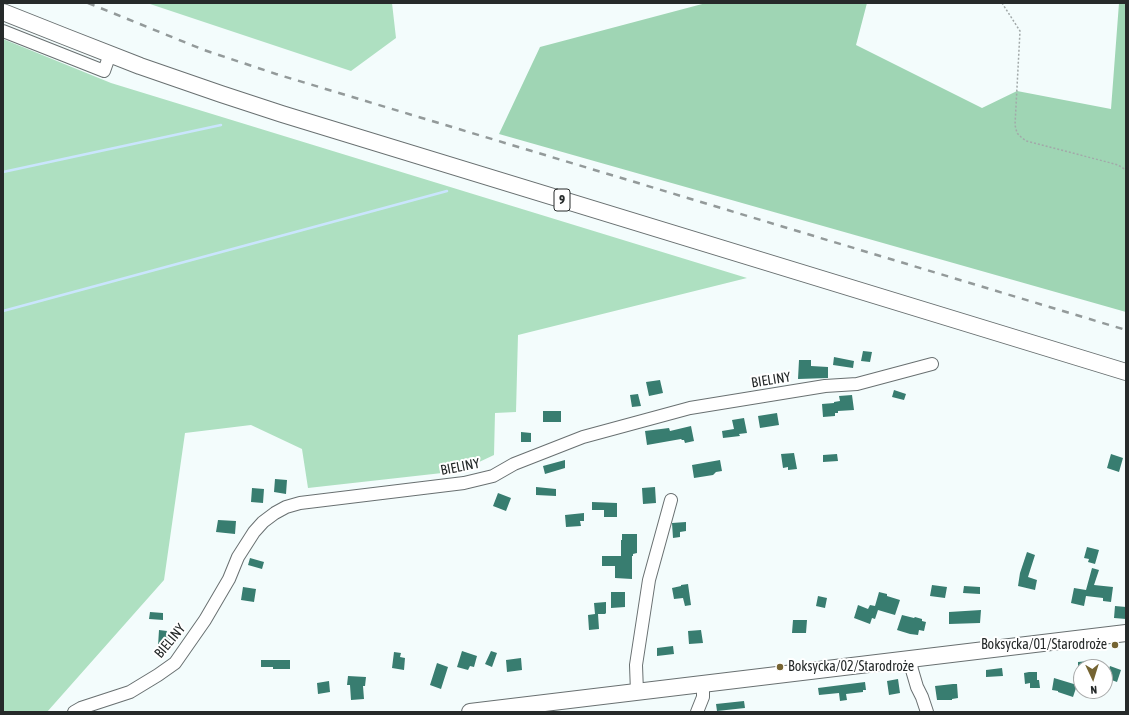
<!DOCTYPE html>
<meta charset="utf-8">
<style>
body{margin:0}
#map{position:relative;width:1129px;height:715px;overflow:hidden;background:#f3fcfc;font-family:"Asap Condensed",sans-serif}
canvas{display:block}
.frame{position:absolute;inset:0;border:4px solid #262a2a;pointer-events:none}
.north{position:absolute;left:1073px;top:659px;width:40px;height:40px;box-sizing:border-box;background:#fff;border:1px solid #a8aaaa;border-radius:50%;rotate:176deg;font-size:11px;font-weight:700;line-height:16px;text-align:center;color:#262a2a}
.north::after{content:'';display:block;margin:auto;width:14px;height:18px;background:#756432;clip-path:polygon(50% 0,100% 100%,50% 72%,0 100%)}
</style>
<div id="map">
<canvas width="1129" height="715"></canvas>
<div class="frame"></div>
<div class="north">N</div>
</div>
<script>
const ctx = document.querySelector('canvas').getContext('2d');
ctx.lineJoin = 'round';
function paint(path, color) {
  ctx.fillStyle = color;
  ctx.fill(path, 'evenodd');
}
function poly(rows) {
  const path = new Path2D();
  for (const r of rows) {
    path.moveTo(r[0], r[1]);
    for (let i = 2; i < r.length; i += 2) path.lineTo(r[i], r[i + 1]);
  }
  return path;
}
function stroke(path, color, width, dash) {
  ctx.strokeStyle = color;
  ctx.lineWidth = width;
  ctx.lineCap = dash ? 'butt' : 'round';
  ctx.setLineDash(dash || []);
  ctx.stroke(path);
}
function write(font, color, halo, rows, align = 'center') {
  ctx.font = font + ' "Asap Condensed",sans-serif';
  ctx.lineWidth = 4;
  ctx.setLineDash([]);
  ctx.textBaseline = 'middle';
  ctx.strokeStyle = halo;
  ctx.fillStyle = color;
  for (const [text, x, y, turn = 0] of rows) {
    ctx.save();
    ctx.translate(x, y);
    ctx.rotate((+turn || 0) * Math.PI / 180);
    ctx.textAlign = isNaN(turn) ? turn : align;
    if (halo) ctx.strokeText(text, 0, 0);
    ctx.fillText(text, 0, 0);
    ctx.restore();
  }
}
paint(poly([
 [147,3,392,3,396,38,351,71],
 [3,39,111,83,747,278,518,335,516,412,495,413,494,455,460,471,308,488,302,449,251,425,185,433,164,580,47,712,3,712]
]), '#aee0c1');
paint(poly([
 [706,3,867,3,856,45,982,108,1017,91,1111,109,1119,3,1126,3,1126,312,499,134,540,47]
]), '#9fd5b4');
stroke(poly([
 [3,172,221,125],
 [3,311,447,191]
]), '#cae5fd', 2.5);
paint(poly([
 [863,351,872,352,870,362,861,361],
 [834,357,854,361,853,368,833,365],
 [799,360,811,360,811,366,828,367,828,378,798,379],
 [660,380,663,393,649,396,646,382],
 [894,390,906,394,904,400,892,397],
 [638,394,641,406,632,407,630,395],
 [852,395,854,410,838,411,838,413,835,413,835,416,823,417,822,404,834,403,834,402,840,401,839,396],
 [543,411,561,411,561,422,543,422],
 [777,413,779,425,760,428,758,416],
 [744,418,747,433,739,434,740,436,723,438,722,431,734,429,732,420],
 [691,426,694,441,685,443,684,440,682,440,681,439,647,445,645,431,669,428,670,431],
 [521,432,531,433,531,442,521,442],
 [794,453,797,469,788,470,788,467,783,468,781,454],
 [837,454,838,461,823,462,823,455],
 [1111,454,1123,458,1119,472,1107,468],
 [565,460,565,468,545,474,543,466],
 [720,460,722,471,716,472,713,475,694,478,692,465],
 [275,479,287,480,286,494,274,492],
 [536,487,556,489,556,496,536,495],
 [655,487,656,503,643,504,642,488],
 [252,488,264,489,263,503,251,502],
 [498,493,511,498,506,511,493,506],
 [592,502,617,503,617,517,604,517,604,508,604,510,592,510],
 [584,513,584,521,580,521,581,526,566,527,565,515],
 [218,520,236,521,235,534,216,532],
 [686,522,686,531,680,532,680,537,673,538,672,523],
 [622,534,637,534,637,553,633,554,633,556,632,556,632,579,615,578,615,566,602,566,602,556,621,556,621,540,622,540],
 [1087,547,1099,550,1095,564,1088,562,1089,559,1084,558],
 [1027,552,1035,555,1028,577,1037,580,1035,590,1018,586,1020,573],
 [250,558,264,562,262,569,248,565],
 [1092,568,1099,570,1094,585,1113,587,1111,602,1103,601,1103,598,1086,596,1084,606,1071,603,1074,588,1086,590],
 [688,584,691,605,685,606,683,598,674,599,672,588,681,586,681,585],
 [932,585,947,587,945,598,930,596],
 [964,586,980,587,980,594,963,593],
 [243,587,256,589,254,602,241,600],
 [611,592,625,592,625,607,611,608],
 [879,592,887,594,887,596,900,600,895,615,878,610,875,619,872,618,870,624,854,618,858,605,868,609,870,605,875,606],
 [818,596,827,598,825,608,816,606],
 [606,602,606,613,605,614,598,614,599,629,589,630,588,615,595,614,594,603],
 [1115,606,1126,607,1126,619,1114,618],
 [981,610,980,623,949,624,949,612],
 [150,612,163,613,163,620,149,619],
 [902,615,914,618,915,617,922,619,922,621,926,622,924,631,919,630,918,635,910,634,897,630],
 [793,620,807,620,806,633,792,633],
 [159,630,167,631,166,634,170,634,170,647,158,646],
 [701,630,703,643,689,644,688,631],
 [673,646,674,654,657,656,657,648],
 [462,651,477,656,474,667,470,666,468,670,457,667],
 [491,651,497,653,492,667,485,664],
 [394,652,401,653,400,657,405,658,404,670,392,668],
 [521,658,522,670,507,672,506,660],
 [261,660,290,660,290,669,273,669,273,667,261,667],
 [1099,660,1099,667,1078,667,1078,662],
 [437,663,448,667,441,689,430,685],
 [1110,666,1121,670,1117,682,1106,678],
 [1002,668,1003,676,986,677,986,670],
 [1029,672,1037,672,1037,680,1039,680,1040,688,1030,688,1030,683,1025,684,1024,673],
 [348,676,366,677,365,686,363,686,364,699,351,700,350,685,347,685],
 [1054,678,1077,685,1073,697,1058,692,1058,691,1052,690],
 [898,679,900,693,889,695,887,681],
 [329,681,330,692,318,694,317,683],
 [865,682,866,690,863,690,863,692,846,694,847,700,840,701,839,693,819,695,818,688],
 [953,684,957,684,958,698,952,699,952,700,937,700,935,686],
 [744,701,745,708,717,711,716,704]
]), '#387d70');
const minor = poly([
 [3,31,104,71,110,54],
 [910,658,912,670,917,687,922,697,927,712],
 [637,692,636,665,649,580,671,500],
 [74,712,81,708,130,692,158,675,175,663,205,620,229,579,238,557,254,532,263,522,275,513,286,507,300,503,464,483,493,476,514,464,583,437,690,408,825,386,857,384,932,364],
 [697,712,703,697,703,684]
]);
const major = poly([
 [3,12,66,37,140,66,221,94,282,114,1126,372],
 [470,712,1126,633]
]);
stroke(minor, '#697071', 14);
stroke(major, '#697071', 18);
stroke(poly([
 [1002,3,1020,31,1015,125,1017,133,1021,137,1026,141,1111,163,1118,165,1126,170]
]), '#a2a9a9', 1.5, [2, 2]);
stroke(minor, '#fff', 12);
stroke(major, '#fff', 16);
stroke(poly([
 [88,3,204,50,276,74,1126,330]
]), '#939a9a', 2.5, [7, 7]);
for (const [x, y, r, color] of [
 [1115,645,4,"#756432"],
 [780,667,4,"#756432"]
]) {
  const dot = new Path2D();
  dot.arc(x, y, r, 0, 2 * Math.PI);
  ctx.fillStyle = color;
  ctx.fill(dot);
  stroke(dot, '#fff', 1.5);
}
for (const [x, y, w] of [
 [562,200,16]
]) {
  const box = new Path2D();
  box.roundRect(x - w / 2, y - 11, w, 22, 3);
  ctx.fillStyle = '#fff';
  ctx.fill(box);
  stroke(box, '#262a2a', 1);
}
write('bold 13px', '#262a2a', null, [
 ["9",562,200]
]);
write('14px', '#262a2a', '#fff', [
 ["BIELINY",771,380,-9],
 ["BIELINY",460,467,-11],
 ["BIELINY",170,641,-50]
]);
write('14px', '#262a2a', '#fff', [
 ["Boksycka/01/Starodroże",1107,645],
 ["Boksycka/02/Starodroże",788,667,"left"]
], 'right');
</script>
